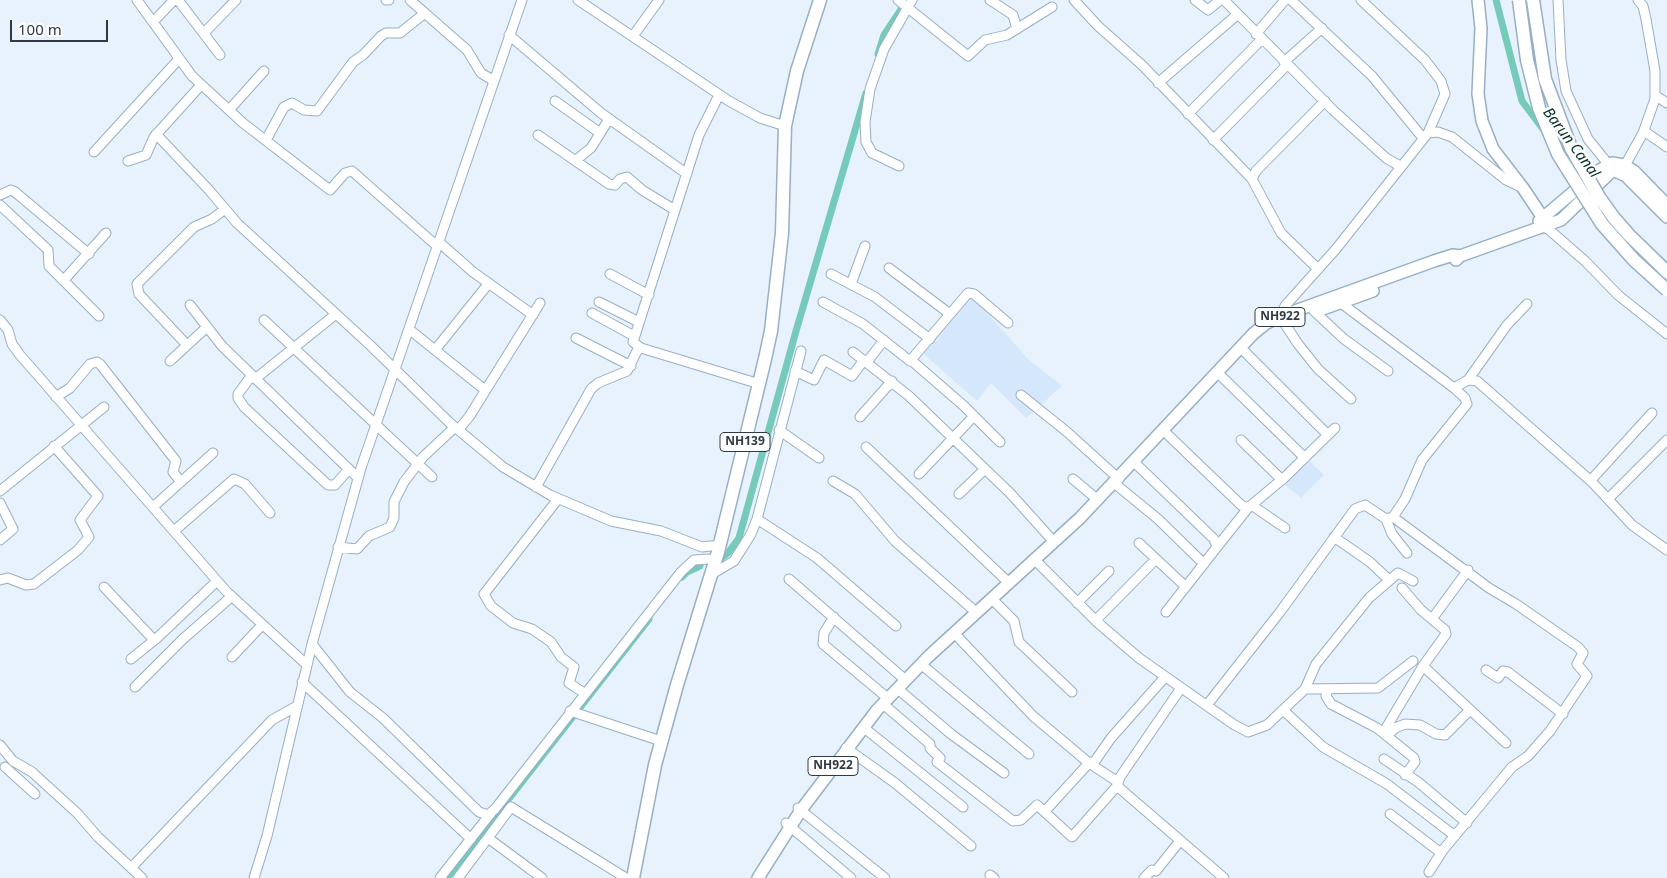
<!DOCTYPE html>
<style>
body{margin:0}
#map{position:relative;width:1667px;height:878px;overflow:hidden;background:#e7f2fc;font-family:"Noto Sans",sans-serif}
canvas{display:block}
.scale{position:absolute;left:10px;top:20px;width:98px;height:22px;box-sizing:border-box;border:2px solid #303a44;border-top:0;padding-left:6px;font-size:15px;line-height:18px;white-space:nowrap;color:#303a44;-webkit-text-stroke:4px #fefefe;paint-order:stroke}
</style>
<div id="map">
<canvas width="1667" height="878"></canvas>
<div class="scale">100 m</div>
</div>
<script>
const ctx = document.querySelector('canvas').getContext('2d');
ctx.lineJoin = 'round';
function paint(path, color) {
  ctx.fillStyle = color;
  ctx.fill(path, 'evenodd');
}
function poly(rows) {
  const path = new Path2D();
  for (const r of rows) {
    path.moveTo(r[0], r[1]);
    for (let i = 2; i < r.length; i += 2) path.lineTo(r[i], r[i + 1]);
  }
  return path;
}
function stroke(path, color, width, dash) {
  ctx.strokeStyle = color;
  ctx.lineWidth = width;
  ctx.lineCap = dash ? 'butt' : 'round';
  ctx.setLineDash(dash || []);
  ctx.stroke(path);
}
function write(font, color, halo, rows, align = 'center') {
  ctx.font = font + ' "Noto Sans",sans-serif';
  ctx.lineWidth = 5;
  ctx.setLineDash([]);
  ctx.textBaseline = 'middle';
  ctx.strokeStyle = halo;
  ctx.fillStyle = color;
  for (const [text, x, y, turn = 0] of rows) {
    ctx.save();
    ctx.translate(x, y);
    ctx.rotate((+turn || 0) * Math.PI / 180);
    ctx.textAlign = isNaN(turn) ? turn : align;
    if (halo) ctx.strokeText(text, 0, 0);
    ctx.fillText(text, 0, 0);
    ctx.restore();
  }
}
paint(poly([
 [963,293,981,306,1028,359,1062,386,1026,418,991,383,977,401,920,351],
 [1304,456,1324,475,1301,498,1279,479]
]), '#d5e7fa');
stroke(poly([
 [1496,0,1522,101,1543,129],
 [878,54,884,35,906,2],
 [716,562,728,553,739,538,796,331,866,93],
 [682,577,687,572,700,566],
 [447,878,649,619]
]), '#75cab9', 7);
const minor = poly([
 [137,0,192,76,243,123,330,190,345,173,352,171,438,247],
 [178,0,220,55],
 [386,0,389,0],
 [410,0,467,50,481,73,494,81],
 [578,0,729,101,760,118,785,126],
 [898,0,968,56,985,40,1007,35,1052,7],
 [990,0,1013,15,1017,29],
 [1074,0,1098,26,1142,65,1252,179],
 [1195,0,1208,10,1220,0],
 [1224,0,1333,110,1386,158,1400,166],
 [1291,0,1372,76,1423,138],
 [1361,0,1425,60,1441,81,1445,94,1428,133],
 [1558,0,1561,60,1566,91,1588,139,1609,165],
 [153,22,174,0],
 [204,33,236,0],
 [1256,34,1285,0],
 [509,35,601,113,687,174],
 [633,36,659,0],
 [1284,62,1322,28],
 [1158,83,1238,14],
 [719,95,699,135,633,342,641,348,753,382],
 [1656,96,1667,103],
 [555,101,600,133],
 [229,110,264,71],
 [1188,114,1262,39],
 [1644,131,1667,147],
 [156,134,209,190,237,223,371,346,450,423,503,467,550,495,611,521,661,531,702,547,720,545],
 [538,135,609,184,615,185,620,179,627,177,642,190,675,210],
 [266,140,284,107,292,103,304,110,317,111,353,62,363,55,381,36,386,33,400,33,425,13],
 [1213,140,1287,65],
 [94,152,179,59],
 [576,160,591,148,609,119],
 [128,161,146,155,154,137,201,85],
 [899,166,872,153,866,142,865,122,870,89,884,49,912,0],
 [1623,169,1643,133,1655,99,1655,71,1646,19,1643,6,1638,0],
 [0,195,11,190,15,192,89,254],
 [0,205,45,247,48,250,49,266,99,316],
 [1546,227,1585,261,1618,295,1667,334],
 [440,243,473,272,533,315],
 [889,268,950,314],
 [1318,269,1281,233,1252,179,1256,171,1325,101],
 [610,274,649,295],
 [831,274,875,297,930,339],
 [63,281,106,233],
 [851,284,865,246],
 [599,302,639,322],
 [823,302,863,324,910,361,968,293,974,294,1008,323],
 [190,305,222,346,358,478],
 [1314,311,1344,339,1388,371],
 [592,313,634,336],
 [0,320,8,330,12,344,20,355,226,591,307,665],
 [264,320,432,477],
 [410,330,485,390],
 [576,338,631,366],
 [187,345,139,294,137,284,194,227,212,219,225,209],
 [435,350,489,283],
 [1244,351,1328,435],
 [853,352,909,396,1010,493,1054,542],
 [911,360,964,406,1000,442],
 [170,361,207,327],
 [867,362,884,340],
 [795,371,814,380,824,360,852,376,864,360],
 [252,375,238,394,238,398,244,407,328,485,335,485,349,469],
 [1220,375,1305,458],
 [255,379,336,314],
 [1468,380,1507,325,1527,304],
 [1454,388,1468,380,1477,381,1592,482,1632,525,1667,550],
 [1021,395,1066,431,1119,479],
 [56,397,70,388,90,364,97,362,100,364,176,461,173,472,181,482],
 [1351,399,1318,369,1298,344,1283,321,1281,316,1285,306,1336,249,1428,133,1438,132,1452,137,1506,180,1523,188],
 [860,417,892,381],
 [458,430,469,417,540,303],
 [779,430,819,458],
 [1166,433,1241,505,1248,508,1285,477,1335,428],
 [1241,440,1282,480],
 [866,447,1009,583],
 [1134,462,1214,539,1217,547,1166,612],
 [919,474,974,416],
 [1073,479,1098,500],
 [1591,480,1652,413],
 [833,481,855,494,895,541,977,613],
 [1114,483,1158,519,1204,564],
 [536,487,591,389,598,383,627,371,639,347],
 [0,491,104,407],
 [959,494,985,469],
 [1609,498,1667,440],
 [558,499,484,594,491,606,513,623,532,629,551,642,561,657,574,667,569,683,584,693],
 [0,503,13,529,0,540],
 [1253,506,1285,528],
 [153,507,213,453],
 [1393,517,1489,588,1516,604,1578,647,1583,653,1577,664,1587,676,1550,731,1528,756,1512,767,1443,850,1429,872],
 [757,519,817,558,896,626],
 [1386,519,1392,534,1407,553],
 [174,531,234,479,245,484,270,513],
 [1334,537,1370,562,1389,580],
 [1139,543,1186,587],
 [338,547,357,549,369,536,390,527,394,518,394,502,404,482,423,457,455,427],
 [1217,547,1248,508],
 [1034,559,1097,622,1139,658,1233,724,1248,732,1267,725,1305,689,1378,688,1413,661],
 [712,574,734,561,751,534,757,519,801,351],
 [789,579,902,677],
 [0,580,8,578,26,585,34,584,78,550,89,537,80,520,98,496,54,446],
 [104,587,154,640],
 [992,599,1014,621,1019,642,1072,692],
 [1077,603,1109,571],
 [834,617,824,633,823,644,884,695],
 [1432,619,1468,570],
 [1096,620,1156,559],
 [955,634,1033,716,1089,763,1118,782],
 [312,644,350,692,383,718,479,812,488,815,495,809,681,572,694,560,709,559],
 [232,657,262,625],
 [131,659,157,638,217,581],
 [922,665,1029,754],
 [1423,666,1506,743],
 [1486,670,1498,678,1503,671,1508,672,1563,714],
 [302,682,471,839],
 [135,687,183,639,231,597],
 [1181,688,1120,777,1117,786,1224,878],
 [898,689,951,734,1004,773],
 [1305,689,1316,664,1369,598,1398,573,1413,581],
 [1328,689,1326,696,1331,704,1377,728,1414,758,1415,762,1405,775],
 [883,704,930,744,930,748,940,758,937,762,1013,821,1021,820,1037,805,1072,837,1117,786],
 [1207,705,1280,612,1355,509,1365,505,1386,519,1393,517,1405,499,1422,460,1467,404,1465,398,1454,388,1341,303],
 [1283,710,1323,747,1387,784,1455,836],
 [570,711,655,739],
 [863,727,963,807],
 [1383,733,1423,666,1446,634,1445,630,1421,610,1402,588],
 [1387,736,1395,728,1405,724,1420,725,1436,734,1445,735,1469,711],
 [0,745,13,761,32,772,77,813,98,837,142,878],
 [846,748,895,783,971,846],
 [1384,759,1418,782,1467,823],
 [5,767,35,794],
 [798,808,885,878],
 [1045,811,1089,763,1095,761,1111,738,1165,677],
 [1390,814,1441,853],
 [786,823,851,878],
 [488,838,542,878],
 [131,868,272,720,297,706],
 [990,875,994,878],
 [254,878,267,836,312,644,361,468,522,0],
 [440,878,491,813],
 [458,878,511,807,626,878],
 [1144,878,1152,870,1156,871,1179,842]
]);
const major = poly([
 [1478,0,1481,28,1478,94,1482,121,1493,149,1523,188,1543,218,1546,227],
 [1539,221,1598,171,1612,163,1624,165,1635,172,1667,205],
 [1456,260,1460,256,1561,220,1613,170,1626,176,1667,217],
 [1320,310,1373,291],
 [758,878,801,810,877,710,929,656,1080,518,1253,334,1265,324,1281,316,1434,261,1453,255,1460,256]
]);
const highway = poly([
 [633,878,655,765,677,685,718,552,765,359,771,331,782,233,785,126,797,71,820,0]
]);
stroke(minor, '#96afc6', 11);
stroke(major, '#96afc6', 14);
stroke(highway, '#96afc6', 15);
stroke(minor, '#fff', 9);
stroke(major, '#fff', 11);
stroke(highway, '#fff', 12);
const highwayBridge = poly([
 [1519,0,1527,60,1539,108,1558,154,1602,224,1634,260,1667,290],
 [1533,0,1545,79,1571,148,1599,197,1614,218,1629,235,1667,272]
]);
stroke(highwayBridge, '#96afc6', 15, []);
stroke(highwayBridge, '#fff', 12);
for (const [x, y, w] of [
 [1280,317,50],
 [745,442,50],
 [833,766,50]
]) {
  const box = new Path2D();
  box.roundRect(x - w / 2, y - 9.5, w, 19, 4);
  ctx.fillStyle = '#fefefe';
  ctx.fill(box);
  stroke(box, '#303a44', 1);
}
write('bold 12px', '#303a44', null, [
 ["NH922",1280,317],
 ["NH139",745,442],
 ["NH922",833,766]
]);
write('italic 15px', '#07322a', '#fefefe', [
 ["Barun Canal",1571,143,53]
]);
</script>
